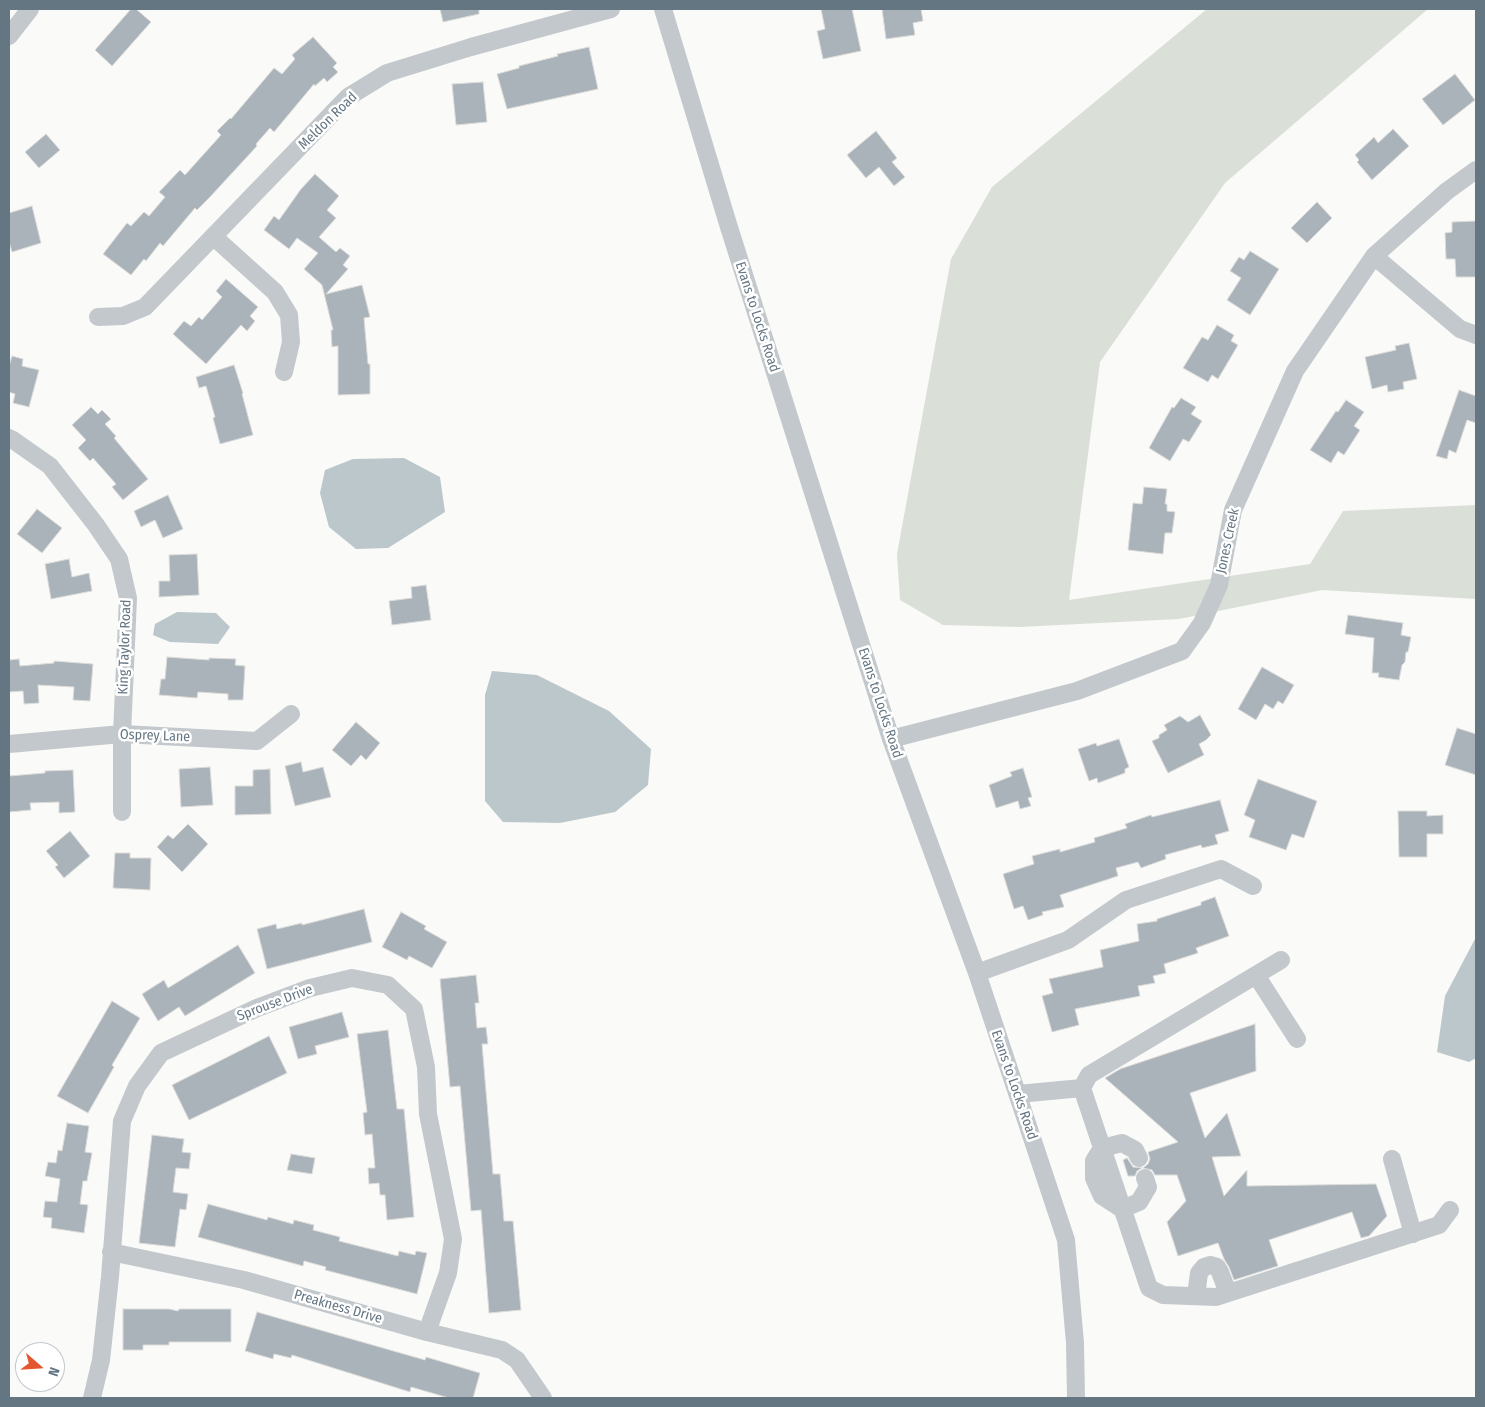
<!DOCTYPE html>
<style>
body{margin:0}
#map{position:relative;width:1485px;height:1407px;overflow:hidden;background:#fafaf8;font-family:"Fira Sans Condensed",sans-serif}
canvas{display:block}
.frame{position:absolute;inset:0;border:10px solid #657683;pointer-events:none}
.north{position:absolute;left:15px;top:1342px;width:50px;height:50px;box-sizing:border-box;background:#fff;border:1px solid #c1c8cd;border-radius:50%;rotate:109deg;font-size:14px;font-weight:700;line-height:20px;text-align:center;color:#657683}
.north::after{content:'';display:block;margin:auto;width:18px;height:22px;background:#e4572e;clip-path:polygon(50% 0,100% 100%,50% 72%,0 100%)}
</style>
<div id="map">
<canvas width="1485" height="1407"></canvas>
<div class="frame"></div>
<div class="north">N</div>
</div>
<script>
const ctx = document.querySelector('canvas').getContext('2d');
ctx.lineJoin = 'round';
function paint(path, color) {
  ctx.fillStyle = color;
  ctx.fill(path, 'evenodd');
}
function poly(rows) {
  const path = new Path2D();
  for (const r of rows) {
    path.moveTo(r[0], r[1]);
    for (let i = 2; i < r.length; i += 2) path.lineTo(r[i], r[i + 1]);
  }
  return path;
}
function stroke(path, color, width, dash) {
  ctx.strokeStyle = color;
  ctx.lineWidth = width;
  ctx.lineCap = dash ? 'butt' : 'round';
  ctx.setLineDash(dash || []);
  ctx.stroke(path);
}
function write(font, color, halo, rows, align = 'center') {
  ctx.font = font + ' "Fira Sans Condensed",sans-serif';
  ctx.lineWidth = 5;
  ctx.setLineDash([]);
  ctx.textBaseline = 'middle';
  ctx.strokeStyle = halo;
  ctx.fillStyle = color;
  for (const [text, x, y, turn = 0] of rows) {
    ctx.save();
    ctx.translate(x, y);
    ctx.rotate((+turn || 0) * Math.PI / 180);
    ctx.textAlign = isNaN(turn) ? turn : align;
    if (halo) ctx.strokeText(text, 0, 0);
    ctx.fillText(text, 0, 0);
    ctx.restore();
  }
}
paint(poly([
 [1207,9,1428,9,1225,183,1100,362,1069,600,1310,564,1343,511,1476,505,1476,599,1322,590,1179,619,1019,627,943,625,900,600,897,554,951,259,992,187]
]), '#dadfd7');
paint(poly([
 [404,458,440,477,445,512,388,548,356,549,329,527,320,493,325,470,353,459],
 [177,612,216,613,230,627,218,644,170,642,153,635,155,624],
 [492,671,537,675,609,711,651,749,648,785,615,812,560,823,503,822,485,801,485,695],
 [1476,937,1476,1058,1469,1062,1437,1052,1445,996]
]), '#bbc7cb');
const building = poly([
 [131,9,136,9,151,22,112,66,95,50,131,9],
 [440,9,479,9,479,14,443,22,440,9],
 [821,9,852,9,861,51,823,59,817,31,825,29,821,9],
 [882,9,921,9,923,21,913,23,915,35,886,39,882,9],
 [313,37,337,63,333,67,338,72,327,82,324,78,315,86,314,84,274,132,270,128,256,144,257,146,209,198,197,210,195,208,163,246,160,243,146,261,144,259,131,275,103,254,127,223,131,226,144,212,149,216,165,197,159,192,180,170,185,175,221,135,217,131,230,118,231,119,274,68,282,74,295,59,292,55,313,37],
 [589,47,598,89,507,109,497,74,519,68,519,66,558,56,557,54,589,47],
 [1455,74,1475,100,1443,125,1422,99,1455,74],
 [483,82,487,122,456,125,452,84,483,82],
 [1393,129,1409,146,1372,180,1357,162,1359,160,1355,155,1374,137,1378,143,1393,129],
 [876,131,897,158,892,162,905,177,894,186,879,167,866,178,847,155,876,131],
 [46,134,60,150,39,168,25,152,46,134],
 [315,174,339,196,327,210,336,218,319,237,336,252,340,248,350,256,343,265,348,269,326,294,362,285,370,317,364,318,368,364,370,364,370,394,338,395,338,346,332,347,331,330,333,330,322,285,304,269,318,253,297,238,289,249,264,230,274,216,279,220,301,189,315,174],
 [1317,202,1332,218,1307,243,1291,228,1317,202],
 [32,206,41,243,12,252,9,242,9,213,32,206],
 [1476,221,1476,277,1456,277,1455,259,1446,259,1445,233,1452,232,1452,222,1476,221],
 [1250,251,1279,269,1250,315,1227,300,1241,278,1230,271,1239,257,1244,260,1250,251],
 [226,279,258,307,250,316,255,321,247,331,241,325,206,364,173,334,184,321,191,326,199,317,202,320,222,297,216,291,226,279],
 [1217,325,1234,335,1231,341,1238,345,1218,379,1212,375,1208,382,1183,368,1202,337,1208,340,1217,325],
 [1409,343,1417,379,1403,382,1404,389,1388,392,1387,385,1372,389,1365,357,1396,350,1395,346,1409,343],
 [12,356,23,359,22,366,39,370,29,407,13,403,15,394,9,392,9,366,12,356],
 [234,365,243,393,242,394,253,435,220,444,213,418,215,417,206,386,199,388,196,377,234,365],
 [1459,390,1476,396,1476,423,1467,420,1456,453,1449,450,1447,459,1436,456,1459,390],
 [1181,398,1196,407,1191,414,1202,421,1189,442,1183,439,1170,461,1149,448,1172,407,1174,408,1181,398],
 [1346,400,1364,412,1354,426,1360,430,1344,455,1338,451,1331,463,1310,450,1336,411,1338,412,1346,400],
 [91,407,98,414,102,410,111,419,105,424,116,436,114,438,148,479,123,500,112,487,116,484,93,458,90,461,78,448,86,440,72,425,91,407],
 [1144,487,1167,489,1165,504,1167,504,1167,511,1175,512,1172,533,1165,533,1163,554,1128,550,1133,503,1142,504,1144,487],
 [168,495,183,529,163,538,155,520,141,527,134,511,168,495],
 [37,509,62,528,42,553,17,534,37,509],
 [197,554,199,595,159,597,159,581,170,581,169,555,197,554],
 [69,559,72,577,89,573,92,591,51,599,45,564,69,559],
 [426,585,431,620,392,625,389,601,412,598,411,587,426,585],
 [1348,615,1403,623,1401,635,1411,637,1408,652,1406,652,1405,662,1402,665,1399,680,1378,677,1379,673,1372,673,1374,638,1345,634,1348,615],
 [167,657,209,660,209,658,236,659,235,665,245,666,243,700,228,700,228,694,198,692,197,698,159,695,161,679,165,679,167,657],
 [19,659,20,666,54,663,54,661,93,664,90,701,73,700,74,687,38,685,39,703,24,704,23,691,9,692,9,660,19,659],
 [1262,667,1294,685,1283,704,1278,701,1273,709,1265,704,1256,720,1238,709,1262,667],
 [1200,715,1211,735,1206,740,1199,744,1204,755,1168,773,1152,741,1159,738,1159,735,1167,730,1164,725,1180,716,1188,722,1200,715],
 [356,722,380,743,366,760,361,755,351,766,332,750,356,722],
 [1457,728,1476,734,1476,775,1445,765,1457,728],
 [1119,739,1129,767,1125,769,1125,773,1098,783,1097,778,1089,781,1078,749,1096,743,1097,746,1119,739],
 [301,762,303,772,323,767,331,797,295,806,285,766,301,762],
 [210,767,213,805,181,807,179,769,210,767],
 [1023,768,1032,797,1028,798,1031,806,1020,809,1018,801,996,808,989,785,1012,776,1010,772,1023,768],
 [270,769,271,814,235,815,235,786,253,786,253,770,270,769],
 [73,770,75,812,59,813,59,802,30,803,31,810,9,812,9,776,45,773,45,771,73,770],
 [1258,779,1317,801,1304,838,1292,834,1286,850,1249,837,1255,820,1244,815,1258,779],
 [1220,800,1229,831,1215,835,1218,844,1202,848,1201,845,1165,855,1166,859,1141,868,1138,862,1116,868,1118,876,1060,895,1064,907,1042,912,1043,915,1028,920,1023,906,1014,909,1003,874,1034,864,1032,856,1060,849,1060,852,1095,842,1094,838,1127,828,1125,824,1151,815,1152,817,1220,800],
 [1398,811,1427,811,1427,816,1443,815,1443,834,1427,834,1427,857,1399,857,1398,811],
 [188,824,208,844,182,872,157,847,168,835,173,839,188,824],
 [70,831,90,856,64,878,55,867,58,865,46,851,70,831],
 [115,853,130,853,130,858,151,858,150,890,113,888,115,853],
 [1215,897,1229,936,1196,948,1198,953,1164,964,1166,973,1153,976,1155,983,1138,986,1140,996,1075,1009,1079,1025,1052,1032,1042,996,1053,993,1049,979,1103,967,1100,950,1139,941,1137,924,1157,921,1157,919,1201,905,1201,902,1215,897],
 [364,909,372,942,267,969,257,929,276,924,277,929,302,923,302,925,364,909],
 [401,912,426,926,424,929,447,942,432,968,409,956,407,960,382,947,401,912],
 [238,945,255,973,185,1016,179,1007,158,1021,142,994,164,980,168,988,238,945],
 [476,975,479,1003,475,1003,477,1028,486,1027,488,1044,482,1044,493,1174,500,1174,504,1221,513,1221,521,1310,489,1313,481,1210,471,1211,460,1086,450,1087,440,979,476,975],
 [112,1001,140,1018,112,1065,114,1067,88,1113,57,1096,112,1001],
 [342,1012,349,1037,315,1046,317,1054,298,1059,289,1027,342,1012],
 [1255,1024,1256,1071,1190,1093,1205,1138,1227,1113,1241,1156,1212,1157,1224,1196,1247,1170,1247,1186,1376,1184,1387,1216,1369,1236,1361,1238,1352,1212,1269,1240,1278,1266,1234,1280,1229,1267,1224,1259,1218,1243,1178,1256,1167,1222,1186,1201,1177,1175,1155,1175,1152,1170,1143,1168,1148,1164,1150,1159,1148,1152,1178,1142,1105,1078,1120,1069,1255,1024],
 [388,1030,397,1109,404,1109,414,1217,387,1220,385,1195,380,1195,379,1183,369,1184,368,1168,375,1168,372,1134,365,1135,363,1113,367,1112,357,1034,388,1030],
 [269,1036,287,1073,189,1120,172,1085,269,1036],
 [67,1123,89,1126,85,1152,92,1153,87,1181,83,1181,80,1204,88,1205,84,1233,51,1228,52,1218,43,1217,45,1201,57,1202,60,1179,45,1176,48,1162,56,1163,58,1150,62,1151,67,1123],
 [152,1135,184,1139,182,1152,191,1153,189,1169,176,1168,173,1192,188,1194,186,1210,180,1209,175,1247,139,1243,152,1135],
 [291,1154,315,1158,312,1174,287,1170,291,1154],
 [1127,1158,1133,1167,1142,1168,1137,1171,1135,1176,1128,1176,1123,1160,1127,1158],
 [208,1204,267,1220,268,1217,293,1224,294,1220,314,1225,313,1230,340,1237,339,1241,398,1256,399,1251,415,1255,416,1251,427,1253,417,1294,325,1270,326,1267,304,1261,303,1266,198,1237,208,1204],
 [123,1309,169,1309,178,1311,179,1309,231,1309,231,1342,169,1342,169,1345,143,1345,143,1350,123,1350,123,1309],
 [257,1312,425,1360,426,1357,480,1373,473,1398,449,1398,411,1387,410,1392,292,1355,291,1358,274,1354,273,1359,245,1351,257,1312]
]);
paint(building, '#aab3b9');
stroke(building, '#dcdcda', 1);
stroke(poly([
 [663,9,728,224,891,739,977,973,1066,1240,1075,1343,1076,1398],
 [9,36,30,9],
 [214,237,275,292,289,315,291,342,284,372],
 [1374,256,1460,329,1476,335],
 [98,317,123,316,145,307,348,97,387,73,471,47,611,9],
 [9,438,13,440,50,466,96,525,119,559,128,598,122,734,122,812],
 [891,739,1077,691,1182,651,1202,623,1219,585,1233,510,1295,371,1374,256,1447,191,1476,170],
 [9,744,122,734,257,741,291,714],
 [977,973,1068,940,1126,900,1221,869,1253,886],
 [1256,975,1297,1039],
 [1082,1088,1089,1075,1281,960],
 [1018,1094,1082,1088,1149,1288,1163,1295,1216,1297,1439,1225,1450,1210],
 [1139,1158,1135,1150,1122,1143,1102,1148,1094,1161,1094,1178,1102,1196,1122,1209,1139,1202,1148,1187,1145,1178],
 [1392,1159,1413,1234],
 [111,1252,244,1280,427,1332,502,1350,517,1360,543,1398],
 [1196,1296,1199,1273,1204,1267,1210,1265,1217,1267,1220,1272,1228,1293],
 [92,1398,101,1360,110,1277,122,1121,137,1086,161,1053,257,1008,310,988,352,978,388,985,414,1009,426,1067,428,1114,453,1239,448,1273,427,1332]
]), '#c3c8cc', 18);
write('14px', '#657683', '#fff', [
 ["Meldon Road",328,121,-44],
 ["Evans to Locks Road",757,317,72],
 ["Jones Creek",1228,541,-78],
 ["King Taylor Road",125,647,-88],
 ["Evans to Locks Road",880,703,72],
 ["Osprey Lane",155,736,2],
 ["Sprouse Drive",275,1003,-21],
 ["Evans to Locks Road",1014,1085,71],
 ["Preakness Drive",338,1307,16]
]);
</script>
